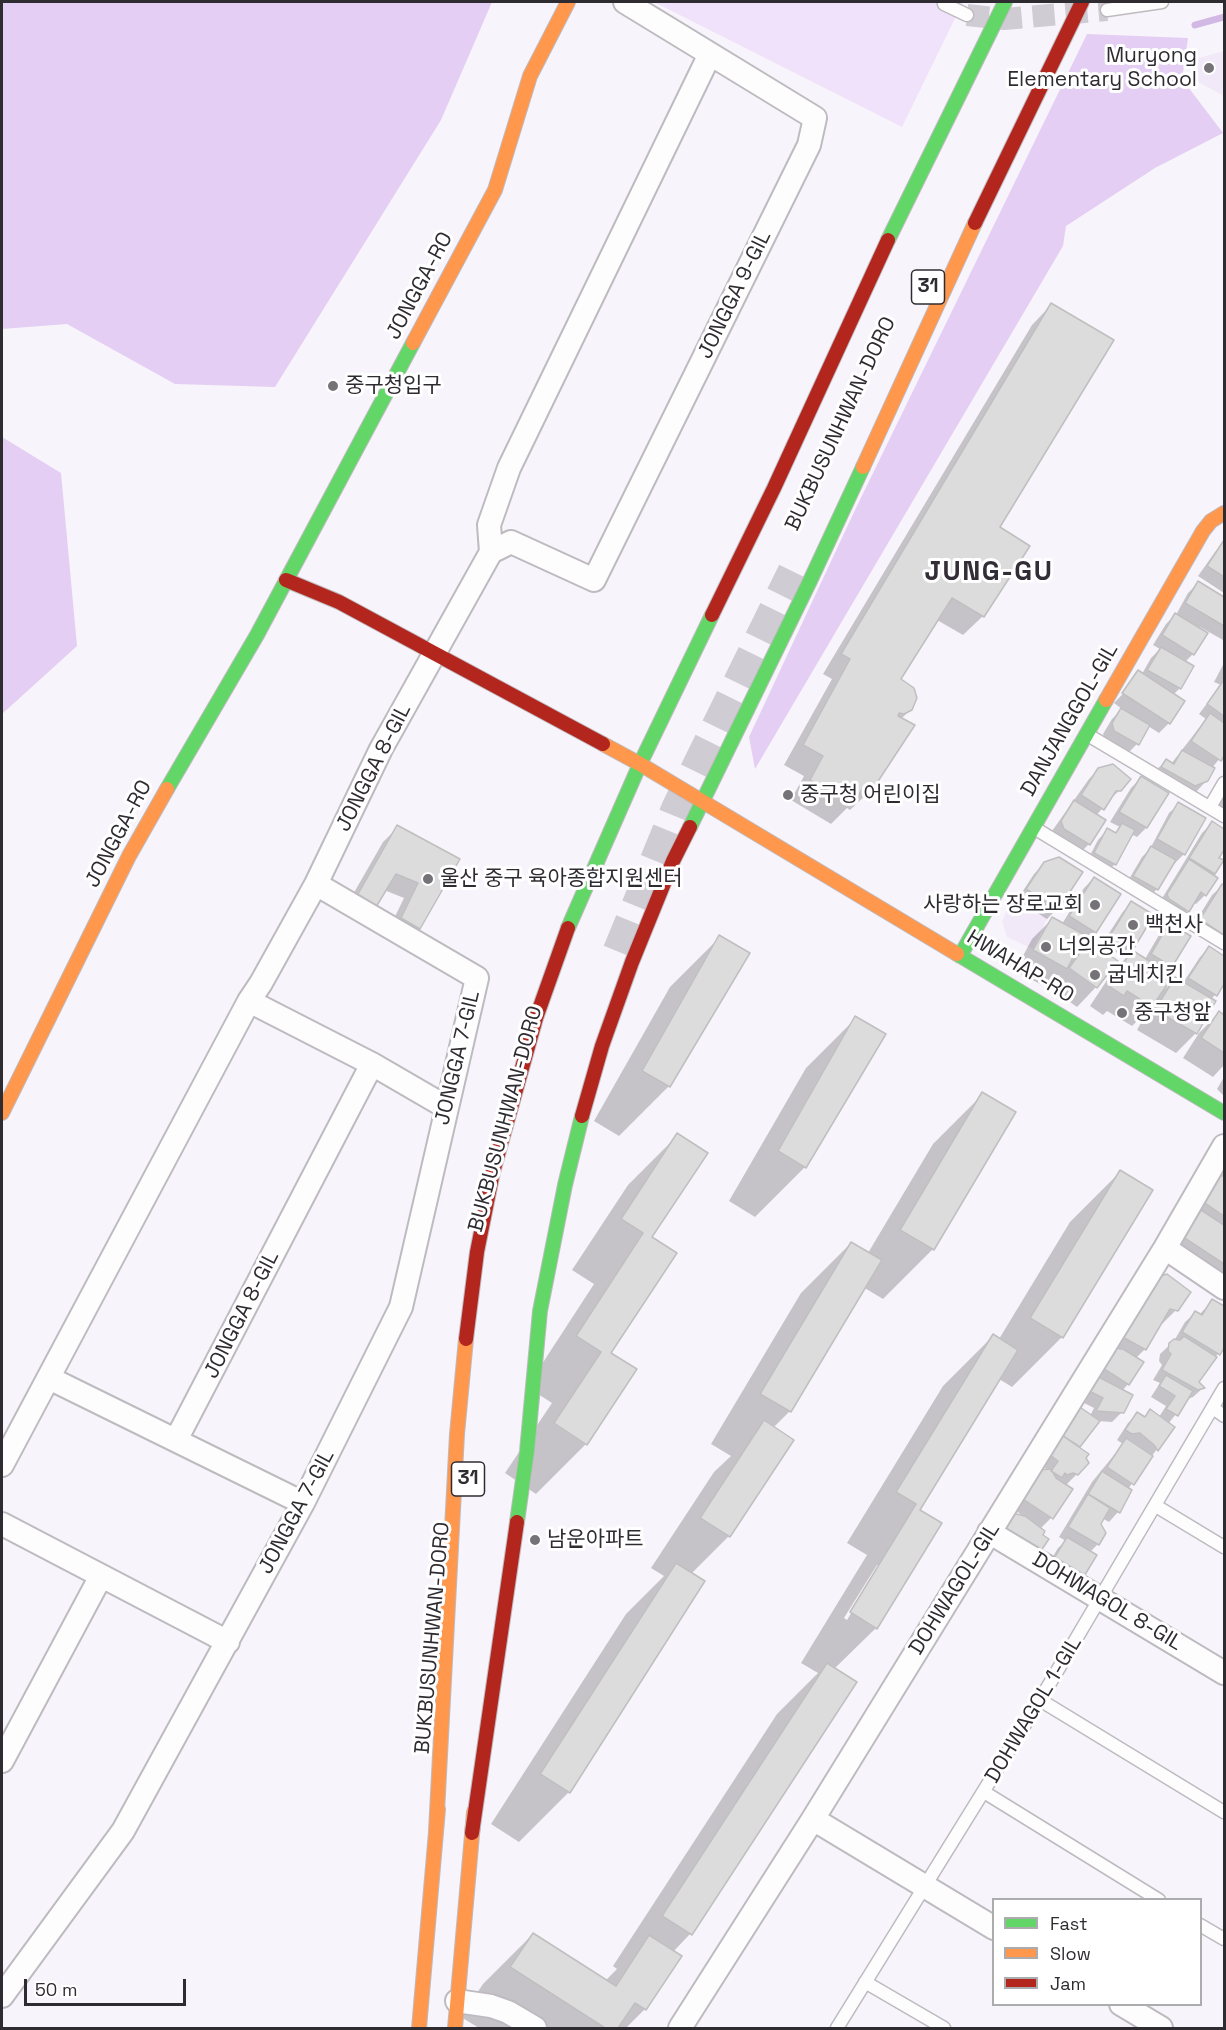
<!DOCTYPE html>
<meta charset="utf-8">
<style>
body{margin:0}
#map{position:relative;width:1226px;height:2030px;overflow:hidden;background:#f8f4fb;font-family:"Space Grotesk",sans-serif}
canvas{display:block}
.frame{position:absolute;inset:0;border:3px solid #2f2c31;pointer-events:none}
.legend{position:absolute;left:992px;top:1898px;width:210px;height:108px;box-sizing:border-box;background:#fff;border:2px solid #acabad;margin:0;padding:8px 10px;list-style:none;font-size:18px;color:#2f2c31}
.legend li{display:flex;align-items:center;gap:12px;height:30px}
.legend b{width:30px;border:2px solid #acabad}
.scale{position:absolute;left:24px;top:1979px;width:162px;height:27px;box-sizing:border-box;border:3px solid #2f2c31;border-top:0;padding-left:8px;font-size:18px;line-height:21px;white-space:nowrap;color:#2f2c31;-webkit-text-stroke:4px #fff;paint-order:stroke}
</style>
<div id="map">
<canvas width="1226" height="2030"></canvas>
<div class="frame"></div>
<ul class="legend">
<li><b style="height:8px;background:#63d668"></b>Fast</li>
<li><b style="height:8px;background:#ff974d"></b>Slow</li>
<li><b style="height:8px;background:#b3261e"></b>Jam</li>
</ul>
<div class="scale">50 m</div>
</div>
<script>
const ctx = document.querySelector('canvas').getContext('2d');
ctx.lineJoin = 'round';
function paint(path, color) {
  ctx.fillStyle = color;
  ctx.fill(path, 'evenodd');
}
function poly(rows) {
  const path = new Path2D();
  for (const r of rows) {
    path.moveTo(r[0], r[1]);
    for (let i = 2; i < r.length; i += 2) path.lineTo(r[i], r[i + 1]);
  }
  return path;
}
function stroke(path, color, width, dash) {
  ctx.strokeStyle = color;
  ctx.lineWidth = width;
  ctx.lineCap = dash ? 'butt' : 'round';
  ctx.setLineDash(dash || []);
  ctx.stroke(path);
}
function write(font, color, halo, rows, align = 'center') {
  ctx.font = font + ' "Space Grotesk","Noto Sans KR",sans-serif';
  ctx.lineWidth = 6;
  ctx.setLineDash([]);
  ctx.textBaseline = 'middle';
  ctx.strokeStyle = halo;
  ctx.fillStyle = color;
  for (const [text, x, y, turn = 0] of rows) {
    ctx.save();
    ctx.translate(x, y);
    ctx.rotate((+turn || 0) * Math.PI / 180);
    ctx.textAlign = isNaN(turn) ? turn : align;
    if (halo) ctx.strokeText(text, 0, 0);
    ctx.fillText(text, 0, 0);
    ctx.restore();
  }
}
paint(poly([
 [1224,51,1224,96,1191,78,1195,59],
 [1012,900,1048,917,1033,949,1007,937,1002,921]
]), '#f2e9f8');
paint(poly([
 [654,2,963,2,902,127]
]), '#f0e2fa');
paint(poly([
 [2,2,492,2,441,120,275,387,175,384,67,324,2,329],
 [1087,34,1188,38,1182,79,1223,133,1155,168,1066,226,1063,246,755,769,749,737,855,510],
 [2,437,61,473,77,646,2,714]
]), '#e4cef3');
paint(poly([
 [1051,305,998,528,983,616,963,635,937,620,899,679,911,709,901,719,870,791,850,810,847,808,831,824,791,800,804,776,784,765,832,679,823,674,1032,325],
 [1224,542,1224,593,1198,576,1215,552],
 [1198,583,1224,599,1224,639,1223,640,1200,627,1193,654,1185,662,1192,666,1180,688,1173,695,1183,701,1169,723,1159,733,1148,726,1137,744,1128,753,1105,740,1103,734,1112,719,1122,709,1114,703,1142,674,1151,658,1160,649,1153,645,1166,624,1177,613,1188,593],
 [1224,663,1224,753,1212,768,1207,780,1197,791,1184,795,1156,770,1166,761,1171,764,1206,719,1199,714,1221,685,1214,682],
 [1099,769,1120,790,1109,800,1096,816,1089,844,1079,854,1055,839,1052,831,1089,779],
 [1141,778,1146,828,1137,837,1131,834,1115,864,1106,873,1086,863,1098,840,1107,830,1114,834,1120,827,1110,822,1131,788],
 [1224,793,1224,810,1216,804],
 [1179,804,1184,854,1174,864,1173,863,1157,889,1147,899,1125,886,1142,857,1150,849,1169,813],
 [1212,823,1224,831,1224,847,1217,859,1222,861,1212,876,1205,895,1196,904,1193,902,1178,921,1158,905,1202,833],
 [398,827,458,859,419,928,404,943,387,933,404,898,384,890,375,906,344,910,383,842],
 [1045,863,1081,873,1057,909,1047,919,1017,900,1034,874],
 [1094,878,1119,894,1094,932,1085,942,1081,939,1070,962,1090,942,1096,987,1077,1007,1051,989,1060,976,1058,975,1046,987,1015,971,1032,939,1052,919,1062,924,1084,888],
 [1222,886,1224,887,1224,940,1191,929,1212,895],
 [1131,903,1133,947,1131,950,1145,959,1159,935,1169,925,1171,966,1165,972,1164,990,1175,979,1183,983,1200,957,1209,948,1224,957,1224,981,1211,1000,1196,1033,1176,1053,1137,1030,1147,1011,1132,1026,1107,1011,1103,1015,1090,1006,1113,971,1126,958,1102,944,1122,913],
 [720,937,669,1086,619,1136,594,1121,670,987],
 [1224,1010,1224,1065,1213,1077,1183,1058,1199,1033,1219,1013,1222,1015],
 [856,1018,805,1167,755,1217,729,1201,806,1068],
 [1224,1077,1224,1096,1217,1089],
 [983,1094,933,1249,883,1299,863,1287,790,1411,773,1428,792,1440,729,1536,691,1574,569,1792,519,1842,491,1824,626,1614,664,1576,651,1568,714,1472,731,1456,711,1444,801,1293,851,1243,868,1253,933,1144],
 [678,1135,650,1238,609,1353,586,1444,536,1494,505,1473,552,1403,527,1387,594,1284,572,1270,628,1185],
 [1120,1172,1062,1337,1012,1387,999,1379,918,1511,876,1628,834,1669,855,1682,690,1934,673,1952,645,2009,626,2028,479,2028,461,2017,483,1984,533,1934,605,1981,617,1969,613,1966,777,1714,818,1673,801,1663,867,1555,847,1543,943,1386,993,1336,999,1339,1070,1222],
 [877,1565,880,1565,847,1620,844,1618],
 [1224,1177,1224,1288,1169,1252,1214,1181],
 [1212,1301,1224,1308,1224,1345,1197,1382,1203,1388,1193,1397,1188,1399,1168,1424,1173,1427,1128,1489,1130,1490,1118,1512,1109,1522,1102,1518,1099,1524,1104,1533,1098,1544,1090,1552,1045,1570,1058,1548,1066,1541,1059,1537,1092,1482,1123,1444,1117,1440,1128,1423,1138,1414,1144,1417,1150,1411,1159,1417,1166,1406,1151,1397,1160,1383,1153,1380,1162,1365,1159,1361,1160,1354,1174,1341,1185,1322,1195,1313,1199,1315],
 [1128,1303,1176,1310,1161,1325,1159,1324,1145,1349,1136,1358,1128,1384,1122,1391,1122,1412,1112,1422,1098,1421,1078,1448,1077,1474,1065,1486,1071,1490,1051,1518,1040,1529,1011,1507,1051,1472,1038,1463,1047,1441,1090,1416,1094,1408,1078,1400]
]), '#0003');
stroke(poly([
 [1195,25,1224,17]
]), '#d2b8e5', 7);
const building = poly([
 [1051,303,1114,340,1000,527,1030,546,984,617,952,598,901,679,914,688,917,698,912,710,904,714,899,713,898,716,915,725,871,792,863,788,852,805,810,780,823,756,803,745,850,659,841,654,1051,303],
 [1224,540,1224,577,1207,566,1224,540],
 [1198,581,1224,597,1224,626,1185,603,1198,581],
 [1175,613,1208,633,1194,655,1162,635,1175,613],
 [1161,647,1194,666,1181,689,1147,670,1161,647],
 [1138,670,1185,701,1170,724,1122,693,1138,670],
 [1223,681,1224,682,1224,716,1207,704,1223,681],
 [1121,708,1150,725,1139,745,1114,731,1112,723,1121,708],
 [1210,713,1224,723,1224,756,1221,761,1191,741,1210,713],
 [1182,750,1215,768,1208,781,1195,786,1161,767,1166,759,1174,764,1182,750],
 [1113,764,1131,779,1121,791,1116,791,1104,810,1081,795,1098,768,1113,764],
 [1141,776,1169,793,1147,828,1119,812,1141,776],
 [1074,800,1106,820,1090,845,1064,829,1061,821,1074,800],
 [1178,802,1206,818,1185,855,1157,839,1178,802],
 [1212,821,1224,829,1224,850,1219,858,1224,860,1215,874,1189,858,1212,821],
 [1122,823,1135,830,1116,865,1094,853,1107,828,1116,833,1122,823],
 [397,825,460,859,420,929,401,918,418,883,396,874,376,907,358,894,397,825],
 [1151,846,1176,860,1158,890,1133,876,1151,846],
 [1059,857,1083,872,1058,910,1026,889,1044,862,1059,857],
 [1189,859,1218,878,1206,896,1201,892,1189,912,1169,899,1167,894,1189,859],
 [1094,877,1121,894,1096,933,1069,916,1094,877],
 [1222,884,1224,885,1224,935,1200,919,1222,884],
 [1131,901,1154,915,1134,948,1111,934,1131,901],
 [1052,917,1085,935,1067,969,1033,950,1052,917],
 [1169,923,1191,936,1172,967,1151,954,1169,923],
 [719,935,750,953,670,1087,642,1071,719,935],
 [1089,940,1118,961,1097,988,1069,968,1089,940],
 [1209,946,1224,956,1224,984,1217,996,1188,978,1209,946],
 [1132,950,1173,976,1152,1007,1127,991,1124,996,1109,986,1132,950],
 [1175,977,1216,1001,1197,1034,1155,1010,1175,977],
 [1219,1011,1224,1015,1224,1053,1201,1038,1219,1011],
 [855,1016,886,1034,806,1168,778,1151,855,1016],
 [982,1092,1016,1112,934,1250,900,1230,982,1092],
 [677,1133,708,1153,652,1237,677,1253,611,1353,637,1369,587,1445,554,1423,601,1352,576,1336,643,1233,621,1219,677,1133],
 [1120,1170,1153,1190,1063,1338,1030,1318,1120,1170],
 [1224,1175,1224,1216,1199,1199,1213,1179,1224,1175],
 [1201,1210,1224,1225,1224,1264,1183,1237,1201,1210],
 [851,1242,882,1260,791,1412,760,1394,851,1242],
 [1167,1274,1191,1292,1178,1311,1170,1309,1146,1350,1119,1335,1155,1278,1167,1274],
 [1212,1299,1224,1306,1224,1348,1220,1355,1182,1332,1195,1311,1202,1315,1212,1299],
 [993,1334,1018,1350,920,1510,942,1523,877,1629,850,1612,916,1504,896,1492,993,1334],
 [1184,1336,1217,1357,1199,1382,1205,1388,1198,1390,1162,1370,1171,1354,1168,1351,1169,1343,1174,1339,1180,1340,1184,1336],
 [1111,1344,1120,1349,1123,1349,1144,1362,1129,1385,1098,1365,1111,1344],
 [1095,1375,1133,1395,1124,1413,1096,1411,1103,1398,1087,1390,1095,1375],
 [1166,1375,1193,1391,1178,1416,1166,1409,1175,1396,1159,1386,1166,1375],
 [1074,1403,1100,1421,1080,1447,1060,1434,1074,1403],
 [1150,1409,1175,1427,1158,1451,1154,1445,1140,1433,1132,1434,1125,1430,1137,1412,1145,1417,1150,1409],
 [764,1420,794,1440,730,1537,700,1518,764,1420],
 [1060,1434,1089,1454,1086,1458,1089,1463,1078,1475,1073,1473,1067,1475,1065,1473,1062,1478,1051,1471,1058,1461,1047,1453,1060,1434],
 [1126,1438,1153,1456,1134,1485,1107,1467,1126,1438],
 [1051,1469,1056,1478,1073,1489,1053,1519,1020,1497,1038,1470,1051,1469],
 [1102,1471,1132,1490,1120,1513,1088,1494,1102,1471],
 [1088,1494,1110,1508,1101,1524,1106,1533,1099,1545,1068,1527,1088,1494],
 [1012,1513,1025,1516,1045,1531,1043,1535,1049,1539,1036,1558,1007,1537,1002,1522,1012,1513],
 [1067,1537,1097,1555,1083,1578,1053,1560,1067,1537],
 [676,1563,705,1581,570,1793,540,1774,676,1563],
 [827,1663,857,1682,692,1935,662,1916,827,1663],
 [533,1933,616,1986,649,1935,682,1956,646,2010,635,2003,618,2028,605,2028,510,1967,533,1933]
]);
paint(building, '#dcdcdd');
stroke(building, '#bfbfc0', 1.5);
stroke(poly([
 [967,15,1004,19,1107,10]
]), '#d0ccd3', 22, [22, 11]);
stroke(poly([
 [619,952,678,808,794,572]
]), '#d0ccd3', 33, [33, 16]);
const lane = poly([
 [944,4,967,15],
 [1107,10,1162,2],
 [1088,735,1224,816],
 [1210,807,1224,783],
 [1036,829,1224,943],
 [1213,1408,1224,1416],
 [1156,1506,1224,1547],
 [1040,1700,1224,1812],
 [984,1792,1159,1900],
 [1200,1925,1224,1939],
 [865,1982,944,2028],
 [837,2028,1040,1700,1224,1388]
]);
const street = poly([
 [491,552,489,525,509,468,710,54],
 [249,1001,372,1064,446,1107],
 [1165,1248,1224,1288],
 [49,1378,303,1503],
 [176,1440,372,1064],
 [2,1465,249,1001,261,983,316,884,381,749,491,552,511,542,594,580,809,145,815,118,625,2],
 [2,1524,228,1642],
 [989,1532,1224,1673],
 [2,1761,101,1576],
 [813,1819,994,1928],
 [2,1996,123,1831,303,1503,401,1307,477,978,316,884],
 [457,2001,491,2006,508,2012,535,2028],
 [1121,2004,1161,2028],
 [680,2028,813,1819,1165,1248,1224,1146]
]);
const fast = poly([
 [888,240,1005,2],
 [167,789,257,635,413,343],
 [690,827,810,581,863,467],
 [568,928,640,764,712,615],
 [957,954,1224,1113],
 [960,956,1106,700],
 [517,1522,527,1451,540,1311,565,1185,582,1116]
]);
const slow = poly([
 [413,343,495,190,530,76,568,2],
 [863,467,975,223],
 [1106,700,1203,531,1211,521,1224,513],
 [603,744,640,764,957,954],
 [2,1113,129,856,167,789],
 [436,1831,457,1434,466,1339],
 [419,2028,438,1809],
 [455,2028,474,1812]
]);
const jam = poly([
 [975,223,1082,2],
 [286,580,339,602,603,744],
 [712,615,774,488,888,240],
 [582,1116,602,1046,632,962,673,861,690,827],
 [466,1339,477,1252,493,1172,536,1018,568,928],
 [472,1833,517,1522]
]);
stroke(lane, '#bebbc0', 15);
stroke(street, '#bebbc0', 26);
stroke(fast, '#bebbc0', 16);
stroke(slow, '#bebbc0', 16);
stroke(jam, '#bebbc0', 16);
stroke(lane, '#fefdfe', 12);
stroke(street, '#fefdfe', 22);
stroke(fast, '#63d668', 14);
stroke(slow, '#ff974d', 14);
stroke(jam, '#b3261e', 14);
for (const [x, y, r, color] of [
 [1209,68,6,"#757278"],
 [333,386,6,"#757278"],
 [788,795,6,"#757278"],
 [428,879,6,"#757278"],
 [1095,905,6,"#757278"],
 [1133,925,6,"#757278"],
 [1046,947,6,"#757278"],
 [1095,975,6,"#757278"],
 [1122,1013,6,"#757278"],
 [535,1540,6,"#757278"]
]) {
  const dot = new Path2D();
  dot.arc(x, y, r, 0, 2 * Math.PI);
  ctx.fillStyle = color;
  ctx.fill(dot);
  stroke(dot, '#fff', 2);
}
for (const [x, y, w] of [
 [928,287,33],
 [468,1479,33]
]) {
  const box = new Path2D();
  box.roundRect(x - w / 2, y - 17, w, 34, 4.5);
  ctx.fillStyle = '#fff';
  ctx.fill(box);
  stroke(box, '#2f2c31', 1.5);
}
write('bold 20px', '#2f2c31', null, [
 ["31",928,287],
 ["31",468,1479]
]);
write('21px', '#2f2c31', '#fff', [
 ["Muryong",1197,56,"right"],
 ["Elementary School",1197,80,"right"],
 ["중구청입구",345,386],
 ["중구청 어린이집",800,795],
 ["울산 중구 육아종합지원센터",440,879],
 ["사랑하는 장로교회",1083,905,"right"],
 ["백천사",1145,925],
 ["너의공간",1058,947],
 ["굽네치킨",1107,975],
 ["중구청앞",1134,1013],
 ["남운아파트",547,1540]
], 'left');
write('21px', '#2f2c31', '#fff', [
 ["JONGGA-RO",420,286,-62],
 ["JONGGA 9-GIL",735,295,-64],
 ["BUKBUSUNHWAN-DORO",841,424,-65],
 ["DANJANGGOL-GIL",1070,720,-60],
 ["JONGGA 8-GIL",374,768,-63],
 ["JONGGA-RO",119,834,-62],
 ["HWAHAP-RO",1020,967,31],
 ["JONGGA 7-GIL",458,1058,-77],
 ["BUKBUSUNHWAN-DORO",506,1119,-75],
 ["JONGGA 8-GIL",242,1315,-63],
 ["JONGGA 7-GIL",297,1512,-62],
 ["DOHWAGOL-GIL",955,1589,-58],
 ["DOHWAGOL 8-GIL",1107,1602,31],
 ["BUKBUSUNHWAN-DORO",433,1638,-85],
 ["DOHWAGOL 1-GIL",1034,1710,-59]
]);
ctx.letterSpacing = '1.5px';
write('bold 27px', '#332d37', '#fff', [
 ["JUNG-GU",989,573]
]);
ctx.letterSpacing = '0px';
</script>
